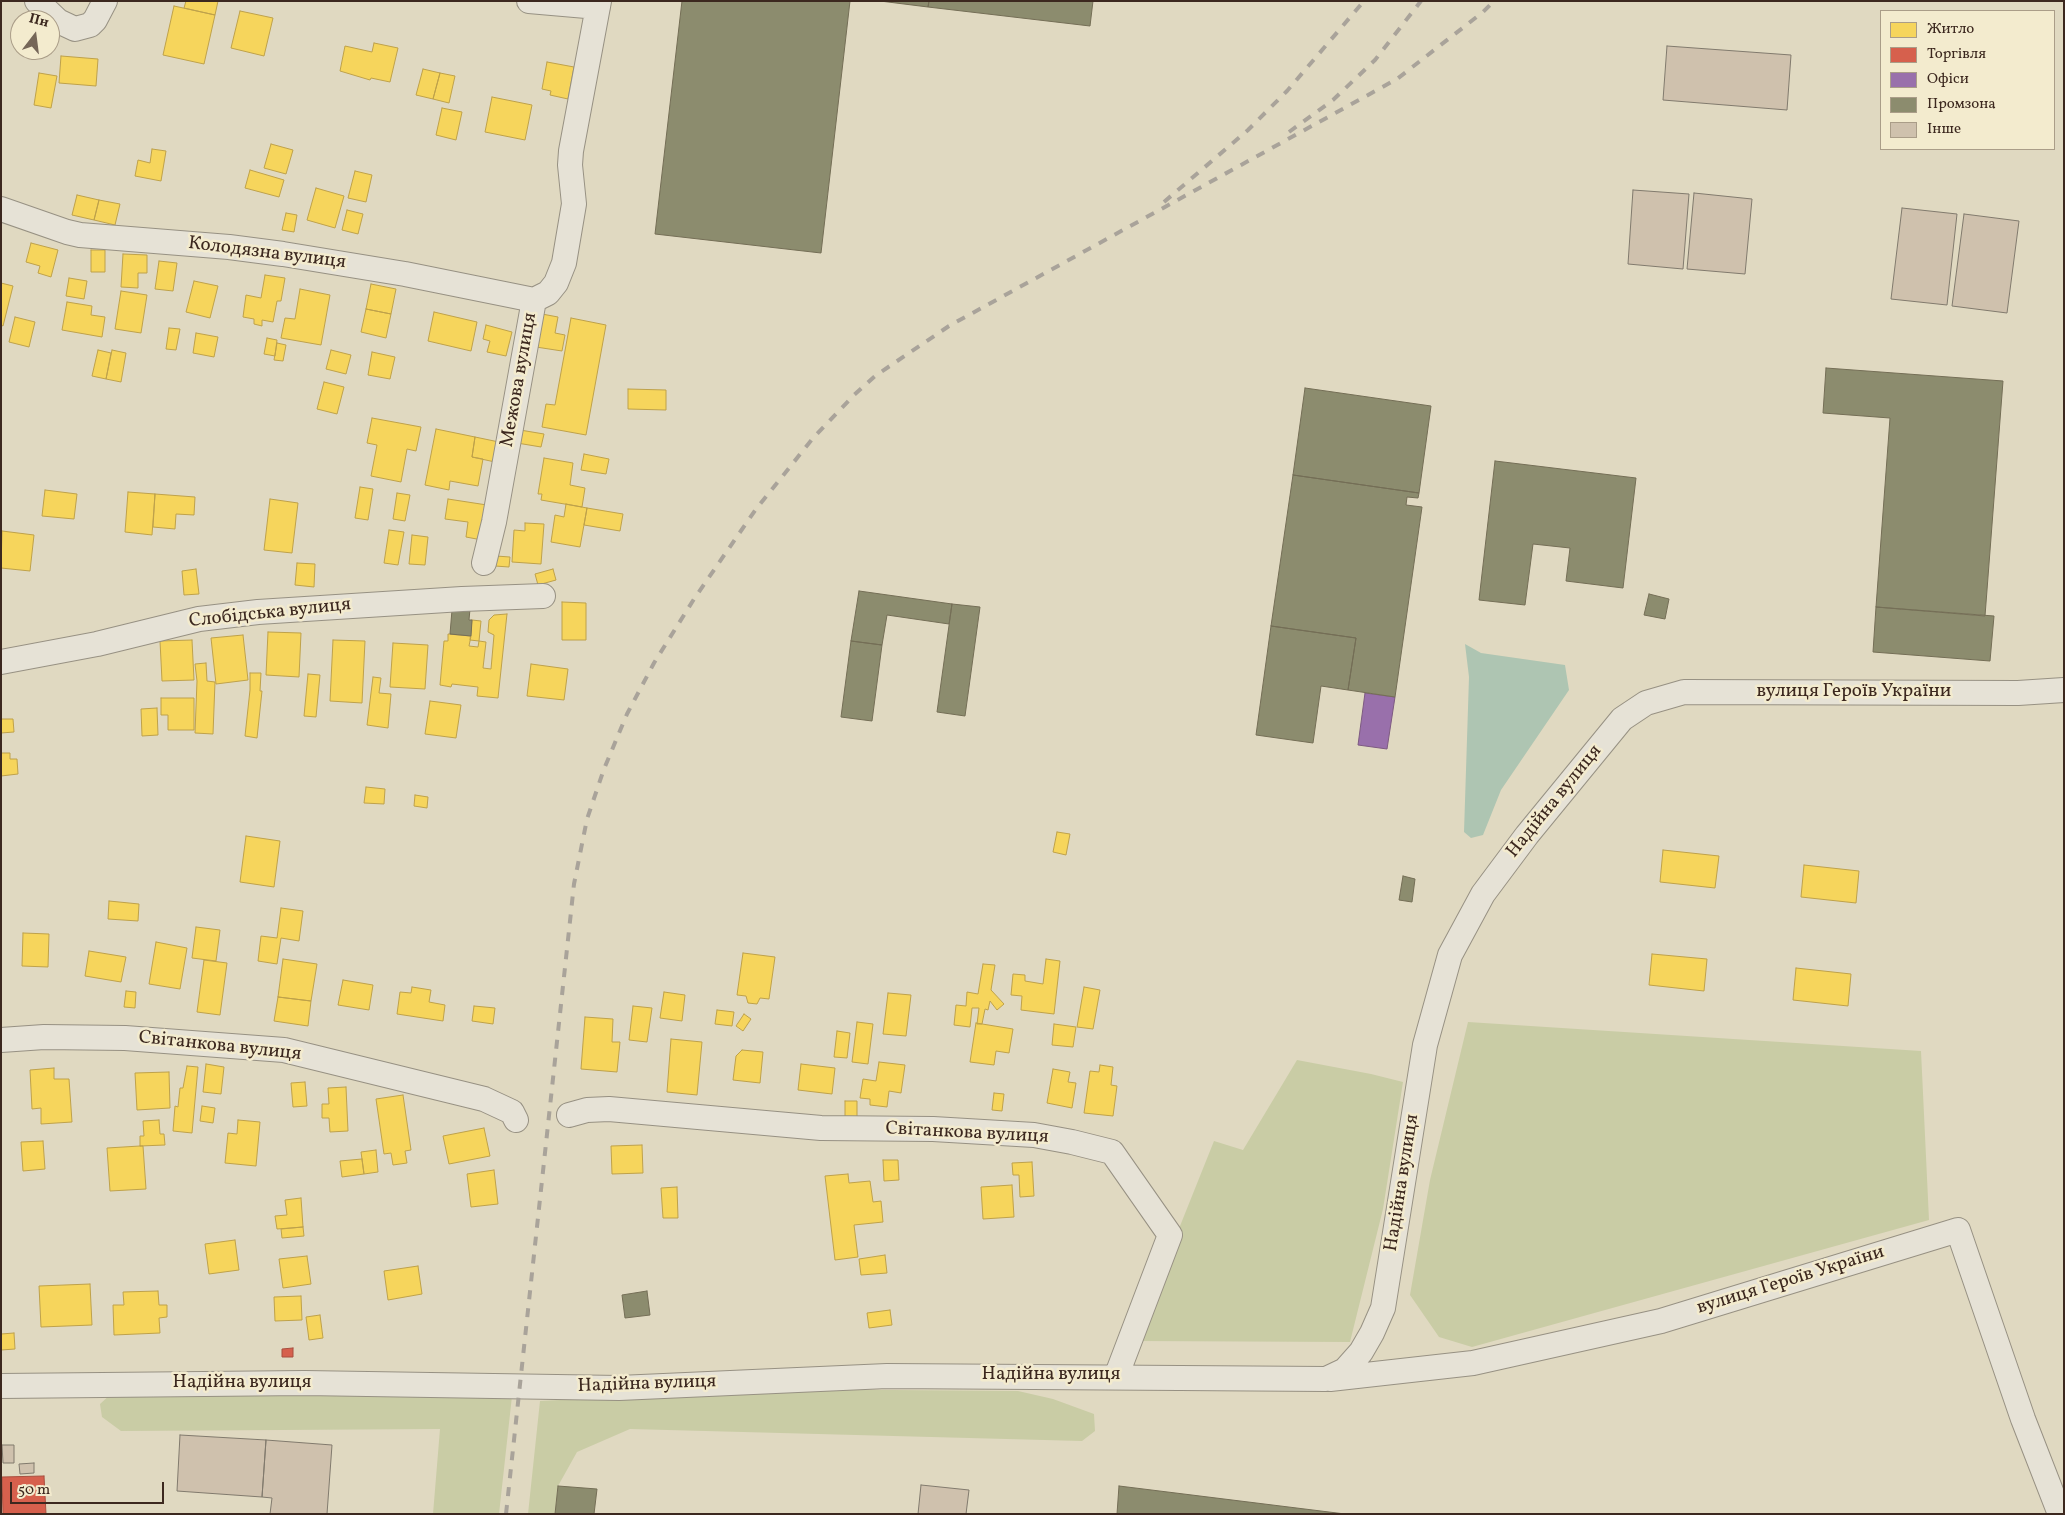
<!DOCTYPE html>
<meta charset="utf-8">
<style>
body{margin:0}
#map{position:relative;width:2065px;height:1515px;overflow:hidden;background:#e0d9c1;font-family:Vollkorn,serif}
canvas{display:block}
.frame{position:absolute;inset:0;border:2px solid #3c281f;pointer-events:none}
.legend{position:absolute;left:1880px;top:10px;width:175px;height:140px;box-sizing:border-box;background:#f3ebce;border:1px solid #aa9d88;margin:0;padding:6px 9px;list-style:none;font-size:15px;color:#3c281f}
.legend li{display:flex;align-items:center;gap:10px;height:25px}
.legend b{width:25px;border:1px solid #aa9d88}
.north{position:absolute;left:10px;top:10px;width:50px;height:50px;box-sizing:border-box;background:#f3ebce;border:1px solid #aa9d88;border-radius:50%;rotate:15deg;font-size:14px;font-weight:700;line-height:20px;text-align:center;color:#3c281f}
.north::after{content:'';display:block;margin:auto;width:18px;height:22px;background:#756658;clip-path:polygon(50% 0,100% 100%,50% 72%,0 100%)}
.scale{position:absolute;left:10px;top:1482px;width:154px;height:22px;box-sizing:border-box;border:2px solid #3c281f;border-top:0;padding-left:6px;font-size:15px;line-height:18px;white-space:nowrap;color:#3c281f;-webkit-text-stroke:4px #f3ebce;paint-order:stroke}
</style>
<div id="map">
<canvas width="2065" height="1515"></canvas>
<div class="frame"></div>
<ul class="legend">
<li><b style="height:14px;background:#f6d55c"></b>Житло</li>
<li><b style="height:14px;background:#d6604d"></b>Торгівля</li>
<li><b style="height:14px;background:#9970ab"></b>Офіси</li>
<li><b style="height:14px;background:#8c8c6e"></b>Промзона</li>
<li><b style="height:14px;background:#cfc1ad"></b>Інше</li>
</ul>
<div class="north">Пн</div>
<div class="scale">50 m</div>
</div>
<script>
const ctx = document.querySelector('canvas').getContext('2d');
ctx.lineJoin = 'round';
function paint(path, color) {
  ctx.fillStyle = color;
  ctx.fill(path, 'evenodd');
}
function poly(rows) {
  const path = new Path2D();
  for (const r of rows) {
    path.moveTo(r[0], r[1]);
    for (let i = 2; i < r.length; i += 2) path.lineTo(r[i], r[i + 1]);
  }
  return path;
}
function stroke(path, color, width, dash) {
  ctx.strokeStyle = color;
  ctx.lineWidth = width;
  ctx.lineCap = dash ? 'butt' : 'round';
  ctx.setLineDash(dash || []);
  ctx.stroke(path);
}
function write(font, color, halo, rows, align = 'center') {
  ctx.font = font + ' Vollkorn,serif';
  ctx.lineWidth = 5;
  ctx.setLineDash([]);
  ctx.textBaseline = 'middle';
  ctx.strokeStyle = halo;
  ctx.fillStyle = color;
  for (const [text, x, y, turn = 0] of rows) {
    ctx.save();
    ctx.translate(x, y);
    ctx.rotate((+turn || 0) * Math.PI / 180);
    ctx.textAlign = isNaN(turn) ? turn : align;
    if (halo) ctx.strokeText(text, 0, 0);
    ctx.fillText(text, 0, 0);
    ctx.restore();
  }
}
paint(poly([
 [1468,1022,1921,1051,1929,1220,1472,1347,1439,1337,1410,1295,1430,1180],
 [1297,1060,1371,1074,1403,1082,1383,1209,1350,1342,1134,1341,1214,1141,1243,1150],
 [769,1389,1018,1391,1053,1399,1094,1414,1095,1431,1082,1441,630,1429,577,1452,558,1486,555,1514,528,1514,540,1401],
 [111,1394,512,1396,499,1514,433,1514,440,1429,121,1431,102,1417,100,1404]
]), '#c9cca5');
paint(poly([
 [1465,644,1481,653,1565,665,1569,690,1501,790,1483,835,1471,838,1464,832,1469,677]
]), '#aec5b2');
const homes = poly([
 [186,1,218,1,215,15,184,8,186,1],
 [174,6,215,15,204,64,163,55,174,6],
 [240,11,273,18,264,56,231,48,240,11],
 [374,43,398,48,390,82,371,78,370,80,340,71,345,46,372,52,374,43],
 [61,56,98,59,96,86,59,83,61,56],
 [547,62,574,67,568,99,550,95,551,91,542,89,547,62],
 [423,69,440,73,433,99,416,95,423,69],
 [39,73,57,76,51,108,34,105,39,73],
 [440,73,455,76,449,103,433,99,440,73],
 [492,97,532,105,525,140,485,132,492,97],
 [442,108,462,112,456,140,436,135,442,108],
 [271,144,293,150,286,174,264,168,271,144],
 [152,149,166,151,161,181,135,176,138,160,150,163,152,149],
 [250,170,284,180,279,197,245,188,250,170],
 [355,171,372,175,366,202,348,198,355,171],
 [316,188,344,196,335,228,307,220,316,188],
 [77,195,99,200,94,220,72,215,77,195],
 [99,200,120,204,115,225,94,220,99,200],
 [347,210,363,214,358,234,342,230,347,210],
 [286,213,297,215,294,232,282,230,286,213],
 [31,243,58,250,51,277,38,273,40,266,26,262,31,243],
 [91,250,105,250,105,272,91,272,91,250],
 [123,254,147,255,147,273,138,273,138,288,121,287,123,254],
 [159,261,177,263,173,291,155,289,159,261],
 [265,275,285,278,281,301,277,301,273,322,262,320,262,326,254,324,254,319,243,317,246,295,261,298,265,275],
 [69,278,87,281,84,299,66,296,69,278],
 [194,281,218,286,210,318,186,312,194,281],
 [1,283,13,286,3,326,1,325,1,283],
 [371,284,396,289,391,314,366,309,371,284],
 [300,289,330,295,321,345,281,338,285,318,295,319,300,289],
 [121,291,147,295,141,333,115,329,121,291],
 [67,302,92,306,91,315,105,317,102,337,62,330,67,302],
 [366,309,391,314,386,338,361,332,366,309],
 [434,312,477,322,471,351,428,341,434,312],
 [542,314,558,317,555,333,565,335,562,351,536,347,542,314],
 [15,317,35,322,29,347,9,342,15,317],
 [571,318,606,325,586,435,542,427,546,404,555,405,571,318],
 [486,325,512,332,506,356,487,352,490,341,483,339,486,325],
 [169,328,180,329,176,350,166,349,169,328],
 [196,333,218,337,214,357,193,353,196,333],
 [267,338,277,340,275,356,264,354,267,338],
 [277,343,286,345,283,361,274,360,277,343],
 [98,350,111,353,106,379,92,376,98,350],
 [112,350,126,353,121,382,106,379,112,350],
 [331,350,351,355,346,374,326,369,331,350],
 [372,352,395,357,390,379,368,375,372,352],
 [324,382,344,387,337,414,317,409,324,382],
 [628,389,666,390,666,410,628,409,628,389],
 [372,418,421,427,416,451,407,449,401,482,371,476,377,445,367,443,372,418],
 [436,429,475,437,472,457,483,459,478,486,450,481,449,490,425,485,436,429],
 [520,430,544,434,541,447,517,443,520,430],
 [475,437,499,442,495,462,472,457,475,437],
 [584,454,609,459,606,474,581,470,584,454],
 [544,458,573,463,570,485,585,488,582,507,541,500,542,494,538,494,544,458],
 [360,487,373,489,368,520,355,518,360,487],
 [45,490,77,494,74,519,42,516,45,490],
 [128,492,155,494,152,535,125,532,128,492],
 [397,493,410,495,405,521,393,519,397,493],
 [155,494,195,497,194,515,176,514,175,529,153,527,155,494],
 [270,499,298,503,292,553,264,550,270,499],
 [448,499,487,505,482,540,466,537,468,522,445,519,448,499],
 [566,504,587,508,580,547,551,542,555,515,564,517,566,504],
 [587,508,623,514,620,531,584,525,587,508],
 [525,523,544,524,541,564,512,562,514,530,525,531,525,523],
 [389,530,404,532,398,565,384,563,389,530],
 [2,531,34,535,30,571,1,568,2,531],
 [412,535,428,537,425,565,409,564,412,535],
 [496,556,510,557,509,567,495,566,496,556],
 [297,563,315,564,314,587,295,585,297,563],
 [196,569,199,594,184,595,182,571,196,569],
 [553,569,556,580,538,585,535,574,553,569],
 [562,602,586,603,586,640,562,640,562,602],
 [507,614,498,698,477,696,478,687,452,684,451,687,440,685,444,641,448,641,448,634,471,636,469,646,478,647,479,641,486,642,483,668,491,669,494,635,488,632,489,620,494,615,507,614],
 [472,620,481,621,479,641,470,640,472,620],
 [268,632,301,633,299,677,266,675,268,632],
 [243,635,248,680,216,684,211,638,243,635],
 [192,640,194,680,162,681,160,641,192,640],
 [333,640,365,641,362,703,330,701,333,640],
 [393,643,428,645,425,689,390,687,393,643],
 [206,663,207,681,215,682,213,734,195,733,197,681,195,664,206,663],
 [531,664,568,669,564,700,527,696,531,664],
 [250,673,261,673,260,691,262,691,257,738,245,736,250,690,250,673],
 [308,674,320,675,316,717,304,716,308,674],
 [373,677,381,678,379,693,391,694,388,728,367,725,373,677],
 [161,698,194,698,194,730,168,730,168,715,161,715,161,698],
 [430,701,461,705,456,738,425,734,430,701],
 [157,708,158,735,142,736,141,709,157,708],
 [1,719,13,719,14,732,1,733,1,719],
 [1,753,10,753,10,759,17,759,18,774,1,776,1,753],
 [366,787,385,789,384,804,364,803,366,787],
 [415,795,428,797,427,808,414,806,415,795],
 [1057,832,1070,834,1066,855,1053,852,1057,832],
 [246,836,280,841,274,887,240,882,246,836],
 [1663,850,1719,856,1715,888,1660,882,1663,850],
 [1804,865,1859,871,1856,903,1801,897,1804,865],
 [109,901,139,904,138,921,108,919,109,901],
 [281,908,303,911,299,941,281,938,277,964,258,961,261,936,277,938,281,908],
 [196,927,220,930,216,961,192,958,196,927],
 [23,933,49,934,48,967,22,966,23,933],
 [156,942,187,948,180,989,149,984,156,942],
 [89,951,126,957,121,982,85,976,89,951],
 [743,953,775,957,769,999,760,998,757,1004,748,1003,746,996,737,995,743,953],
 [1652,954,1707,959,1704,991,1649,985,1652,954],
 [283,959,317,964,311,1001,278,997,283,959],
 [1046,959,1060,961,1054,1014,1021,1010,1022,996,1011,995,1013,974,1025,975,1025,981,1043,984,1046,959],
 [204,960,227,963,220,1015,197,1012,204,960],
 [983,964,995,965,991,990,1004,1004,997,1010,990,1001,988,1010,985,1009,982,1024,977,1024,979,1008,972,1008,970,1027,954,1025,956,1005,966,1006,967,992,978,994,983,964],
 [1796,968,1851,974,1848,1006,1793,1000,1796,968],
 [343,980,373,985,369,1010,338,1005,343,980],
 [412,987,431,990,429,1002,445,1005,443,1021,397,1014,400,992,411,993,412,987],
 [1084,987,1100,990,1093,1029,1077,1027,1084,987],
 [126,991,136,992,135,1008,124,1007,126,991],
 [664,992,685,995,682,1021,660,1018,664,992],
 [888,993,911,995,906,1036,883,1034,888,993],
 [278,997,311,1001,308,1026,274,1021,278,997],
 [474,1006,495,1008,493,1024,472,1021,474,1006],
 [633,1006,652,1008,647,1042,629,1040,633,1006],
 [717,1010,734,1012,732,1026,715,1024,717,1010],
 [744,1014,751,1019,743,1031,736,1026,744,1014],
 [585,1017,613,1019,612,1042,620,1042,617,1072,581,1069,585,1017],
 [857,1022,873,1024,868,1064,852,1062,857,1022],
 [976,1023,1013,1029,1009,1053,996,1051,994,1065,970,1062,976,1023],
 [1054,1024,1076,1027,1073,1047,1052,1045,1054,1024],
 [837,1031,850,1033,847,1058,834,1057,837,1031],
 [671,1039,702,1042,697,1095,667,1092,671,1039],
 [742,1050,763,1052,760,1083,733,1080,736,1056,742,1050],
 [879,1062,905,1065,901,1093,889,1091,887,1107,870,1105,870,1099,860,1098,863,1079,876,1081,879,1062],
 [206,1064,224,1067,221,1094,203,1092,206,1064],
 [801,1064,835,1068,832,1094,798,1090,801,1064],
 [1100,1065,1113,1067,1111,1085,1117,1086,1113,1116,1084,1113,1090,1071,1099,1072,1100,1065],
 [187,1066,198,1067,192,1133,173,1131,175,1106,178,1107,180,1088,183,1088,187,1066],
 [54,1068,54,1079,69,1079,72,1122,41,1124,41,1108,32,1109,30,1070,54,1068],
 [1053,1069,1070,1072,1068,1082,1076,1083,1072,1108,1047,1103,1053,1069],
 [169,1072,170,1108,137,1110,135,1073,169,1072],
 [305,1082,307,1106,293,1107,291,1083,305,1082],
 [346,1087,348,1131,330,1132,329,1118,322,1118,322,1104,329,1104,328,1088,346,1087],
 [994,1093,1004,1094,1002,1111,992,1110,994,1093],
 [403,1095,411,1150,405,1151,407,1163,393,1165,391,1153,384,1154,376,1099,403,1095],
 [845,1101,857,1101,857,1123,845,1122,845,1101],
 [202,1106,215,1108,213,1123,200,1121,202,1106],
 [159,1120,160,1134,164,1134,165,1145,140,1146,140,1136,144,1136,143,1121,159,1120],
 [238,1120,260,1122,256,1166,225,1163,228,1133,237,1134,238,1120],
 [484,1128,490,1156,449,1164,443,1136,484,1128],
 [43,1141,45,1169,23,1171,21,1142,43,1141],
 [642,1145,643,1173,612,1174,611,1146,642,1145],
 [140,1146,143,1146,146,1189,110,1191,107,1148,140,1146],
 [376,1150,378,1172,364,1174,361,1152,376,1150],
 [362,1159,364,1174,342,1177,340,1161,362,1159],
 [883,1160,898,1160,899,1180,884,1181,883,1160],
 [1032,1162,1034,1196,1020,1197,1019,1175,1013,1175,1012,1163,1032,1162],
 [494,1170,498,1204,471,1207,467,1174,494,1170],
 [848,1174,849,1183,870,1181,873,1202,881,1201,883,1222,854,1225,858,1257,835,1260,825,1176,848,1174],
 [1012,1185,1014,1217,983,1219,981,1187,1012,1185],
 [677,1187,678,1218,663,1218,661,1188,677,1187],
 [301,1198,303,1227,277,1229,275,1216,287,1215,285,1200,301,1198],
 [303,1227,304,1236,282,1238,281,1229,303,1227],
 [235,1240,239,1270,209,1274,205,1244,235,1240],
 [885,1255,887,1273,861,1275,859,1259,885,1255],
 [307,1256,311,1284,283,1288,279,1259,307,1256],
 [418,1266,422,1294,388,1300,384,1271,418,1266],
 [90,1284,92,1325,41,1327,39,1286,90,1284],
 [158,1291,159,1305,167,1305,167,1317,159,1318,160,1333,114,1335,113,1305,124,1305,123,1292,158,1291],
 [301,1296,302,1320,275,1321,274,1297,301,1296],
 [890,1310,892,1325,869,1328,867,1313,890,1310],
 [320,1315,323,1338,309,1340,306,1317,320,1315],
 [14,1333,15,1349,1,1350,1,1334,14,1333]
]);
paint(homes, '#f6d55c');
stroke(homes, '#bea14a', 1);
const shops = poly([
 [293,1348,293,1357,282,1357,282,1349,293,1348],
 [44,1476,46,1514,3,1514,2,1477,44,1476]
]);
paint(shops, '#d6604d');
stroke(shops, '#a84f3f', 1);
const offices = poly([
 [1365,693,1395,697,1387,749,1358,745,1365,693]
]);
paint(offices, '#9970ab');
stroke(offices, '#7d5a81', 1);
const industry = poly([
 [682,1,850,1,821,253,655,234,682,1],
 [880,1,929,1,928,7,880,1],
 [929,1,1093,1,1090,26,928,7,929,1],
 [1826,368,2003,381,1985,616,1876,607,1890,418,1823,413,1826,368],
 [1305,388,1431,406,1419,493,1293,475,1305,388],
 [1495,461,1636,478,1623,588,1566,581,1570,548,1533,544,1525,605,1479,600,1495,461],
 [1293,475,1419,493,1418,498,1407,497,1406,505,1422,507,1395,697,1348,690,1356,638,1271,626,1293,475],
 [859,591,952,604,949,624,887,615,882,645,851,641,859,591],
 [1649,594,1669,599,1665,619,1644,615,1649,594],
 [952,604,980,607,965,716,937,712,952,604],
 [1876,607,1994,616,1990,661,1873,652,1876,607],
 [470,609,469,620,472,620,471,636,450,634,452,610,470,609],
 [1271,626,1356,638,1348,690,1321,686,1313,743,1256,735,1271,626],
 [851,641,882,645,872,721,841,717,851,641],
 [1403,876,1415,879,1412,902,1399,900,1403,876],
 [647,1291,650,1315,625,1318,622,1295,647,1291],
 [558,1486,597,1489,594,1514,555,1514,558,1486],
 [1119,1486,1345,1514,1117,1514,1119,1486]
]);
paint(industry, '#8c8c6e');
stroke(industry, '#746e56', 1);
const building = poly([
 [1667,46,1791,55,1787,110,1663,100,1667,46],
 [1633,190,1689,194,1683,269,1628,264,1633,190],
 [1694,193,1752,199,1745,274,1687,269,1694,193],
 [1902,208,1957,214,1947,305,1891,299,1902,208],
 [1964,214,2019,221,2007,313,1952,306,1964,214],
 [180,1435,266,1440,262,1497,177,1491,180,1435],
 [266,1440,332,1445,327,1514,270,1514,272,1498,262,1497,266,1440],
 [2,1445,14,1445,14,1463,3,1463,2,1445],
 [34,1463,34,1473,20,1474,19,1464,34,1463],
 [921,1485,969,1490,966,1514,918,1514,921,1485]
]);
paint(building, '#cfc1ad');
stroke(building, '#817a6d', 1);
const minor = poly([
 [37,1,58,21,75,29,90,25,95,20,105,1],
 [529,1,598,7],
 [1,209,67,232,80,235,229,247,283,254,405,274,534,300],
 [484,563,494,522,534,300,548,293,556,283,564,263,574,204,570,165,571,151,599,1],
 [1,662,97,644,199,619,258,612,462,599,543,596],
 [1,1040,44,1037,125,1038,284,1050,484,1099,512,1112,516,1120],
 [569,1115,587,1110,609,1109,821,1128,933,1129,1034,1135,1072,1142,1112,1152,1170,1235,1116,1377],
 [1330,1379,1473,1363,1661,1321,1958,1230,2023,1419,2060,1514],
 [1,1386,305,1383,619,1388,887,1376,1326,1379,1345,1370,1361,1352,1372,1333,1383,1308,1425,1045,1450,955,1483,894,1527,835,1622,719,1646,703,1684,692,2018,693,2064,690]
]);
stroke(minor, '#979183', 26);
stroke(minor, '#e6e2d6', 24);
stroke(poly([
 [1289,132,1333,100,1375,60,1421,1],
 [1164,202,1248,130,1287,91,1364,1],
 [506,1514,574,884,587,819,604,769,627,714,654,663,694,599,756,509,814,437,854,395,875,376,949,326,1397,79,1483,12,1494,1]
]), '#a9a39a', 4, [9, 9]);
write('19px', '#3c281f', '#f3ebce', [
 ["Колодязна вулиця",267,254,7],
 ["Межова вулиця",520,380,-80],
 ["Слобідська вулиця",270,614,-6],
 ["вулиця Героїв України",1854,693],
 ["Надійна вулиця",1555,802,-51],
 ["Світанкова вулиця",220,1047,6],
 ["Світанкова вулиця",967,1134,3],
 ["Надійна вулиця",1403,1183,-81],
 ["вулиця Героїв України",1791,1281,-17],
 ["Надійна вулиця",1051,1376],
 ["Надійна вулиця",242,1384],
 ["Надійна вулиця",647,1385,-2]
]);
</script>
